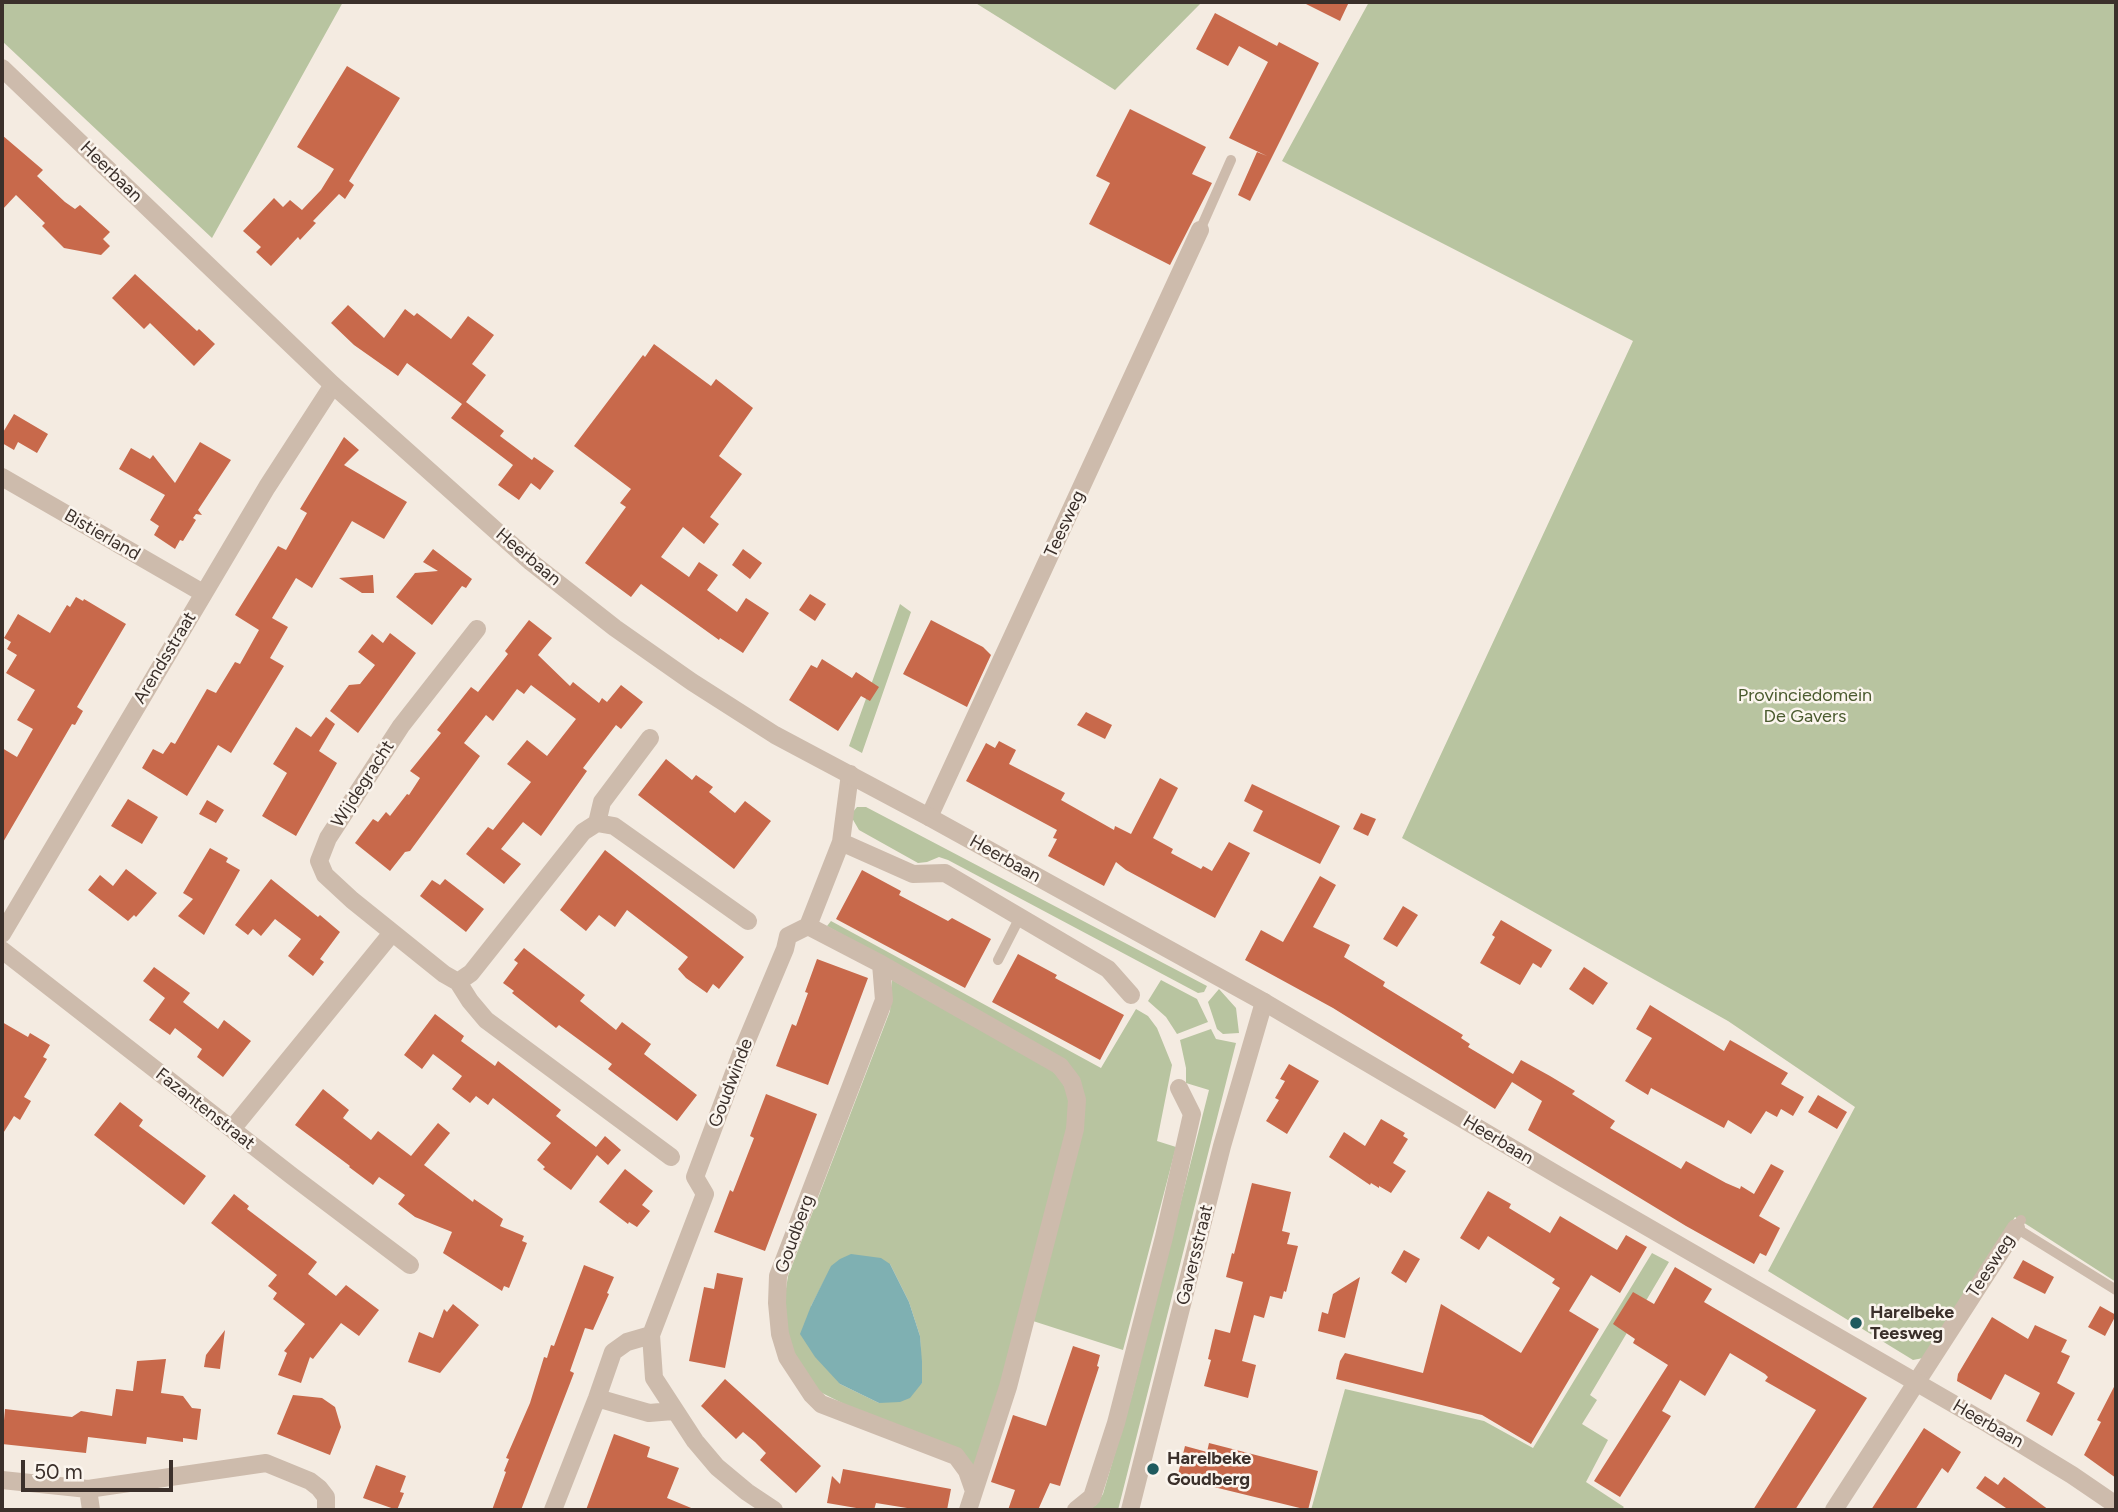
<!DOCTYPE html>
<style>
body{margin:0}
#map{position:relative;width:2118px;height:1512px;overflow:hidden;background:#f4ebe1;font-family:Figtree,sans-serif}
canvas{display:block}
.frame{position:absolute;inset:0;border:4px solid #3b302b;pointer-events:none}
.scale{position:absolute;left:21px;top:1460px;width:152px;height:32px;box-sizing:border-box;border:4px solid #3b302b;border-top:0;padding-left:9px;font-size:21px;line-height:24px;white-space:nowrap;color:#3b302b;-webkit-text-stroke:5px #fbf5ee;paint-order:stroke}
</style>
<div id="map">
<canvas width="2118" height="1512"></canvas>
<div class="frame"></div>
<div class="scale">50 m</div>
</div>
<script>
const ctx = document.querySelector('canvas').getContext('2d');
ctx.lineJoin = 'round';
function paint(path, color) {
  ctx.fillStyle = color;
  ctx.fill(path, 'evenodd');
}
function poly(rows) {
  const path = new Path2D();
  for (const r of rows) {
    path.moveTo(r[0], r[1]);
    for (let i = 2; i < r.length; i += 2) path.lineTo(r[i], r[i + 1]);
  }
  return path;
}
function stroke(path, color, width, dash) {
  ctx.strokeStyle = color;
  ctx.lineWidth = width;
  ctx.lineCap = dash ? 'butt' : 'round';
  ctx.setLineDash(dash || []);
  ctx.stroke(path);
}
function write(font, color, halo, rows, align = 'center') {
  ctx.font = font + ' Figtree,sans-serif';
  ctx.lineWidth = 5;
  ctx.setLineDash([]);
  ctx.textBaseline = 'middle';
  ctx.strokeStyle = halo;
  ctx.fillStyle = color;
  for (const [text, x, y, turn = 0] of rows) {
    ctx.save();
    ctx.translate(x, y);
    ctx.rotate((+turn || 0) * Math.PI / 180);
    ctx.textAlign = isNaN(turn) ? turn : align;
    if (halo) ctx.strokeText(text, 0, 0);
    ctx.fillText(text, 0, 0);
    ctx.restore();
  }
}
paint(poly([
 [2,2,343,2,212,238,2,41],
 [974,2,1202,2,1115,90],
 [1369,2,2116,2,2116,1282,2015,1217,1948,1325,1923,1358,1913,1360,1768,1271,1855,1107,1728,1021,1402,838,1633,341,1282,161],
 [900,604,911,612,862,753,849,746],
 [857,807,866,807,1207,986,1204,992,1198,993,948,860,939,857,927,862,918,863,859,830,852,818,852,813],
 [831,921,1101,1068,1136,1009,1148,1016,1157,1028,1172,1065,1157,1141,1176,1147,1123,1350,1033,1321,1085,1110,1084,1098,1064,1059,827,926],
 [892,980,1048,1067,1060,1078,1070,1097,1069,1124,1011,1351,974,1469,818,1391,788,1345,785,1295,788,1276,890,1011],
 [890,1264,909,1302,920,1336,922,1383,879,1403,840,1384,811,1306,832,1266],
 [1161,980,1197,999,1208,1022,1177,1034,1166,1017,1148,1001],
 [1219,989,1236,1008,1239,1033,1223,1034,1217,1029,1208,1002],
 [1211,1029,1216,1039,1236,1043,1118,1510,1087,1510,1096,1505,1103,1494,1132,1395,1209,1090,1186,1083,1186,1068,1180,1040],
 [1652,1253,1669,1262,1590,1395,1597,1400,1582,1424,1608,1440,1586,1482,1624,1507,1621,1510,1311,1510,1345,1389,1484,1421,1533,1448]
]), '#b8c4a0');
paint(poly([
 [851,1254,881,1258,890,1264,909,1302,920,1336,922,1362,922,1383,910,1398,900,1402,879,1403,840,1384,815,1357,800,1334,811,1306,831,1266,840,1259]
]), '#7fb0b2');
paint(poly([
 [1302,2,1349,2,1340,21],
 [1215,13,1277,46,1279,42,1319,63,1250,201,1238,195,1257,152,1267,156,1229,138,1268,62,1239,46,1228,66,1196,49],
 [347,66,400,98,349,181,354,185,345,199,339,194,313,221,316,223,300,240,298,237,271,266,256,252,261,247,243,231,274,198,283,207,290,200,302,210,321,190,334,169,297,147],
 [1130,109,1206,147,1192,174,1212,183,1170,265,1089,224,1110,183,1096,176],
 [2,135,43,170,37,176,65,202,75,209,80,205,110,232,103,239,110,246,101,255,64,248,42,226,45,223,16,195,2,210],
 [135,274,197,331,199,329,215,344,194,366,150,323,144,329,112,298],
 [348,305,384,338,405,309,414,316,417,313,451,339,468,316,494,335,472,364,486,375,466,402,504,431,500,436,532,460,534,457,554,471,540,490,531,483,519,500,498,485,513,465,451,418,462,404,407,363,398,376,354,345,331,323],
 [654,344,711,386,716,379,753,408,719,456,742,474,710,517,719,524,704,544,683,527,661,557,689,577,699,562,718,575,707,590,737,612,746,598,769,613,743,653,720,638,719,640,641,584,631,597,585,563,626,507,620,503,631,489,574,446,643,355,645,357],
 [14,414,48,434,37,453,18,442,14,450,2,443,2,434],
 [344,437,359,450,344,465,407,502,384,539,352,521,312,588,296,578,272,618,288,627,270,658,284,666,231,753,218,745,187,796,142,768,153,749,163,754,171,742,175,744,207,689,216,693,235,662,240,664,259,630,235,615,278,546,286,550,307,513,300,509],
 [200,442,231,460,198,510,202,515,196,514,193,518,196,520,183,541,180,540,175,549,154,535,159,526,150,520,165,495,119,469,131,448,150,459,153,455,175,483],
 [433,549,472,579,466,588,462,586,432,625,396,597,415,573,438,571,423,562],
 [743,549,762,563,750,579,732,565],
 [373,575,374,593,362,593,339,578],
 [810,594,826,604,815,621,799,610],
 [76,597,83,601,84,599,126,624,77,707,83,711,75,725,72,724,2,844,2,748,17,757,33,729,17,720,35,690,6,673,17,655,7,649,11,642,4,638,18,614,50,633,67,605,70,607],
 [529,620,552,638,538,655,570,686,573,682,599,703,602,698,607,702,621,685,643,702,621,729,616,725,583,768,587,771,541,836,523,822,501,849,521,864,504,884,466,854,488,827,493,830,531,782,507,764,527,740,547,756,576,719,531,685,524,694,517,689,493,721,486,715,464,743,480,756,410,851,405,852,390,871,355,843,373,819,378,822,386,812,390,816,407,794,409,795,420,778,410,771,441,733,437,730,471,687,478,692,508,654,505,651],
 [931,620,983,647,991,655,967,707,903,674],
 [390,633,416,653,358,733,330,711,349,685,360,684,375,665,358,652,372,634,383,643],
 [822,659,852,678,856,672,879,687,870,701,861,696,838,731,789,700,811,665,817,668],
 [1086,712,1112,725,1105,739,1077,725],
 [326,717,335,724,319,751,337,763,296,836,262,816,287,773,273,764,296,727,311,737],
 [999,741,1016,750,1009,764,1065,793,1061,800,1114,830,1115,826,1131,834,1160,778,1178,788,1153,838,1173,849,1171,853,1201,869,1203,866,1212,871,1229,842,1250,853,1215,918,1126,870,1116,862,1104,886,1048,856,1057,839,1053,838,1057,830,966,781,986,743,995,748],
 [666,759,692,780,696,775,713,787,709,792,735,813,745,801,771,821,734,869,638,795],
 [1252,784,1340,826,1320,864,1253,831,1263,811,1244,801],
 [128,799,158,817,142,844,111,826],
 [207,800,224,810,216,823,199,814],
 [1361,813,1376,819,1368,836,1353,829],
 [210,848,228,858,226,862,240,870,204,935,178,916,193,899,183,893],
 [605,850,744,957,719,989,713,984,707,993,686,978,678,969,688,957,627,910,615,927,599,915,586,931,560,910],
 [126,869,157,893,136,917,134,915,128,921,88,890,100,875,113,886],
 [862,870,901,891,899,895,948,921,952,918,991,939,965,988,836,919],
 [1320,876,1336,885,1313,927,1350,945,1344,957,1385,982,1383,986,1463,1035,1461,1038,1470,1044,1468,1047,1513,1074,1521,1060,1550,1076,1575,1091,1572,1094,1615,1121,1610,1128,1681,1169,1686,1161,1726,1183,1740,1189,1741,1186,1754,1194,1771,1164,1784,1171,1759,1216,1780,1228,1766,1256,1760,1253,1754,1264,1686,1226,1528,1130,1542,1101,1512,1082,1495,1109,1333,1008,1245,960,1261,930,1283,942],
 [271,879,318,917,320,915,340,932,320,959,324,962,313,976,288,956,301,939,275,919,261,936,253,929,248,935,235,925],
 [445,879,484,909,466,932,420,896,432,880,440,885],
 [1403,906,1418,915,1397,947,1383,939],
 [1501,920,1552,950,1541,968,1533,963,1520,985,1480,963,1495,937,1492,935],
 [524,948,585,995,580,1001,616,1030,622,1022,651,1044,644,1054,697,1095,677,1121,608,1069,612,1064,559,1025,556,1028,512,993,514,991,503,983,518,963,514,960],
 [1018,954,1057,975,1055,978,1124,1015,1100,1060,992,1002],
 [817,959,868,978,828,1085,776,1066,792,1024,796,1026,808,993,805,992],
 [154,967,190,993,183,1002,218,1029,224,1020,251,1041,223,1077,197,1057,202,1049,175,1028,170,1035,149,1020,165,998,143,981],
 [1584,967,1608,983,1593,1005,1569,989],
 [1650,1005,1724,1051,1730,1040,1788,1073,1781,1084,1804,1097,1793,1116,1781,1109,1777,1117,1766,1111,1751,1134,1728,1120,1724,1128,1651,1088,1648,1095,1625,1081,1652,1038,1636,1029],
 [435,1014,464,1036,461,1041,495,1066,498,1061,561,1110,556,1116,596,1147,605,1136,621,1150,608,1165,597,1155,571,1190,543,1169,545,1167,537,1160,551,1143,493,1098,488,1105,476,1096,470,1103,452,1089,462,1076,433,1054,422,1069,404,1055],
 [2,1022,28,1037,30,1033,50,1045,43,1057,47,1059,24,1097,31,1101,20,1120,14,1116,2,1135],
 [1289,1064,1319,1081,1287,1134,1266,1121,1279,1100,1275,1098,1285,1081,1280,1079],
 [323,1089,349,1110,343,1118,371,1140,378,1131,411,1156,438,1123,450,1133,424,1165,473,1202,474,1199,503,1219,500,1226,524,1236,522,1241,527,1243,509,1288,504,1286,502,1291,443,1253,452,1232,415,1217,398,1204,405,1195,379,1177,373,1185,349,1167,350,1166,295,1125],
 [766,1094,817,1114,765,1251,714,1232,730,1190,733,1192,754,1138,750,1136],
 [1818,1095,1847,1112,1837,1129,1808,1112],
 [120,1102,143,1120,139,1126,206,1176,184,1205,94,1135],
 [1381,1119,1405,1133,1403,1136,1408,1139,1393,1163,1406,1171,1391,1193,1379,1186,1379,1188,1371,1183,1370,1185,1329,1157,1344,1132,1365,1146],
 [625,1169,653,1191,642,1205,650,1211,637,1227,629,1222,628,1224,599,1202],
 [1252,1183,1291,1192,1282,1231,1290,1233,1287,1244,1298,1246,1286,1292,1284,1291,1282,1299,1270,1296,1264,1318,1254,1315,1242,1361,1256,1365,1248,1398,1204,1386,1211,1360,1208,1359,1215,1329,1230,1333,1243,1282,1226,1277,1232,1253,1234,1254],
 [1488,1191,1511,1204,1509,1208,1550,1233,1560,1216,1617,1250,1626,1235,1647,1247,1620,1293,1591,1275,1569,1311,1599,1329,1531,1444,1482,1415,1336,1379,1340,1361,1345,1353,1423,1373,1441,1304,1521,1353,1560,1288,1552,1283,1555,1279,1488,1236,1479,1250,1460,1238],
 [234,1194,249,1206,247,1209,317,1262,308,1274,336,1296,346,1285,379,1310,359,1336,341,1323,313,1359,310,1357,301,1383,278,1375,287,1353,284,1351,305,1324,273,1299,277,1293,268,1286,277,1275,211,1223],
 [1404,1250,1420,1259,1406,1283,1391,1273],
 [2023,1260,2054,1277,2045,1294,2013,1278],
 [584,1265,614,1277,607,1293,609,1294,593,1330,585,1328,570,1371,574,1373,521,1510,492,1510,506,1472,504,1471,509,1459,506,1458,530,1403,544,1357,547,1358,551,1345,554,1346],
 [1675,1267,1712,1289,1704,1302,1867,1398,1795,1510,1753,1510,1816,1410,1765,1381,1768,1377,1765,1374,1730,1353,1705,1396,1680,1380,1662,1411,1671,1416,1620,1497,1594,1481,1668,1365,1633,1343,1635,1339,1613,1324,1633,1292,1654,1304],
 [717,1273,743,1278,725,1368,689,1361,704,1287,714,1289],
 [1360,1277,1345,1338,1318,1331,1322,1312,1328,1314,1333,1294],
 [453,1304,479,1325,440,1373,408,1362,419,1332,433,1338,444,1309,447,1312],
 [2100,1306,2116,1315,2105,1336,2088,1327],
 [1992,1317,2028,1339,2035,1325,2067,1340,2061,1352,2070,1356,2057,1383,2075,1393,2052,1436,2026,1421,2040,1393,2005,1374,1991,1400,1957,1381,1958,1374],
 [225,1330,220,1369,204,1367,206,1355],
 [1073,1346,1100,1355,1097,1366,1099,1367,1060,1486,1050,1483,1038,1510,1008,1510,1015,1490,991,1482,1013,1415,1046,1426],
 [166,1359,161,1393,183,1396,192,1408,201,1409,197,1440,183,1438,183,1442,147,1437,146,1444,88,1437,86,1453,2,1444,5,1409,72,1417,81,1411,112,1416,116,1389,133,1391,137,1361],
 [725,1379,821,1466,796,1493,760,1460,766,1453,755,1442,743,1432,736,1439,701,1406],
 [2116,1383,2116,1478,2084,1455,2101,1422,2097,1420],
 [293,1395,322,1398,335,1407,341,1427,330,1455,277,1434],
 [1924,1428,1961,1452,1948,1473,1942,1468,1915,1510,1871,1510],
 [614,1434,650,1447,647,1457,679,1468,667,1498,696,1510,586,1510],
 [1209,1443,1318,1471,1308,1510,1177,1478,1185,1446,1207,1452],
 [376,1465,406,1476,400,1492,404,1493,397,1510,363,1498],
 [843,1469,951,1489,947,1510,907,1510,907,1508,876,1503,874,1510,868,1510,827,1503,832,1476,840,1484],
 [1985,1476,1998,1485,2004,1477,2049,1510,2009,1510,1976,1488]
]), '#c8694b');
stroke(poly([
 [1200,230,1231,160],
 [998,960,1020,917],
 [2021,1220,2016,1228,2116,1290]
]), '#cdbbac', 10);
stroke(poly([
 [2,477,203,593],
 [477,629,401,726,328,838,319,861,325,875,352,900,444,974,458,982,470,1001,486,1020,671,1157],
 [929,817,1200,230],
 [597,823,602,802,650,738],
 [841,842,913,874,945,873,1108,969,1131,995],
 [808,926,881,964,1060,1066,1072,1082,1077,1100,1075,1129,1008,1387,968,1510],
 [2,934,267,487,333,385],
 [2,950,292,1176,410,1265],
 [881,964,884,1000,778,1276,777,1303,780,1334,787,1357,812,1395,821,1404,956,1456,967,1471,974,1491],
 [458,982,471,973,583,832,597,823,614,826,748,921],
 [232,1129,392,933],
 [597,1398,649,1413,673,1411],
 [2,1480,88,1489,266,1463,310,1481,319,1488,326,1497,326,1510],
 [88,1489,91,1510],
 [553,1510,597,1398,613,1352,627,1342,651,1335],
 [774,1510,747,1492,717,1467,695,1441,654,1378,651,1335,705,1194,695,1177,741,1054,785,949,788,936,808,926,841,842,850,774],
 [1076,1510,1092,1497,1116,1423,1164,1237,1192,1114,1179,1088],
 [1130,1510,1222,1146,1264,1002],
 [1834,1510,2016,1228]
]), '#cdbbac', 18);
stroke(poly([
 [2,68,333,385,531,562,615,628,692,682,775,735,929,817,1264,1002,1561,1177,1990,1425,2072,1475,2116,1505]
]), '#cdbbac', 18);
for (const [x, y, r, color] of [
 [1856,1323,7,"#1f5a5e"],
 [1153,1469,7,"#1f5a5e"]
]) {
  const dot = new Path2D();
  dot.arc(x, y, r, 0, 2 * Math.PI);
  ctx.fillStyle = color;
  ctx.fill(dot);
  stroke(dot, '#fbf5ee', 2.5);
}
write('18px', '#3b302b', '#fbf5ee', [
 ["Heerbaan",111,172,44],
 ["Teesweg",1065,524,-65],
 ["Bistierland",102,535,30],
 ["Heerbaan",528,557,40],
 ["Arendsstraat",165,658,-59],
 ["Wijdegracht",363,784,-57],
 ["Heerbaan",1005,859,29],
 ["Goudwinde",731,1083,-69],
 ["Fazantenstraat",205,1109,38],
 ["Heerbaan",1498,1140,31],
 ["Goudberg",795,1234,-70],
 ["Gaversstraat",1195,1255,-76],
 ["Teesweg",1991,1266,-57],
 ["Heerbaan",1988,1424,30]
]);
write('18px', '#4a5a2e', '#fbf5ee', [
 ["Provinciedomein",1805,696],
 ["De Gavers",1805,717]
]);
write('bold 18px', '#3b302b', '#fbf5ee', [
 ["Harelbeke",1870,1313],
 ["Teesweg",1870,1334],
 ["Harelbeke",1167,1459],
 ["Goudberg",1167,1480]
], 'left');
</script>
